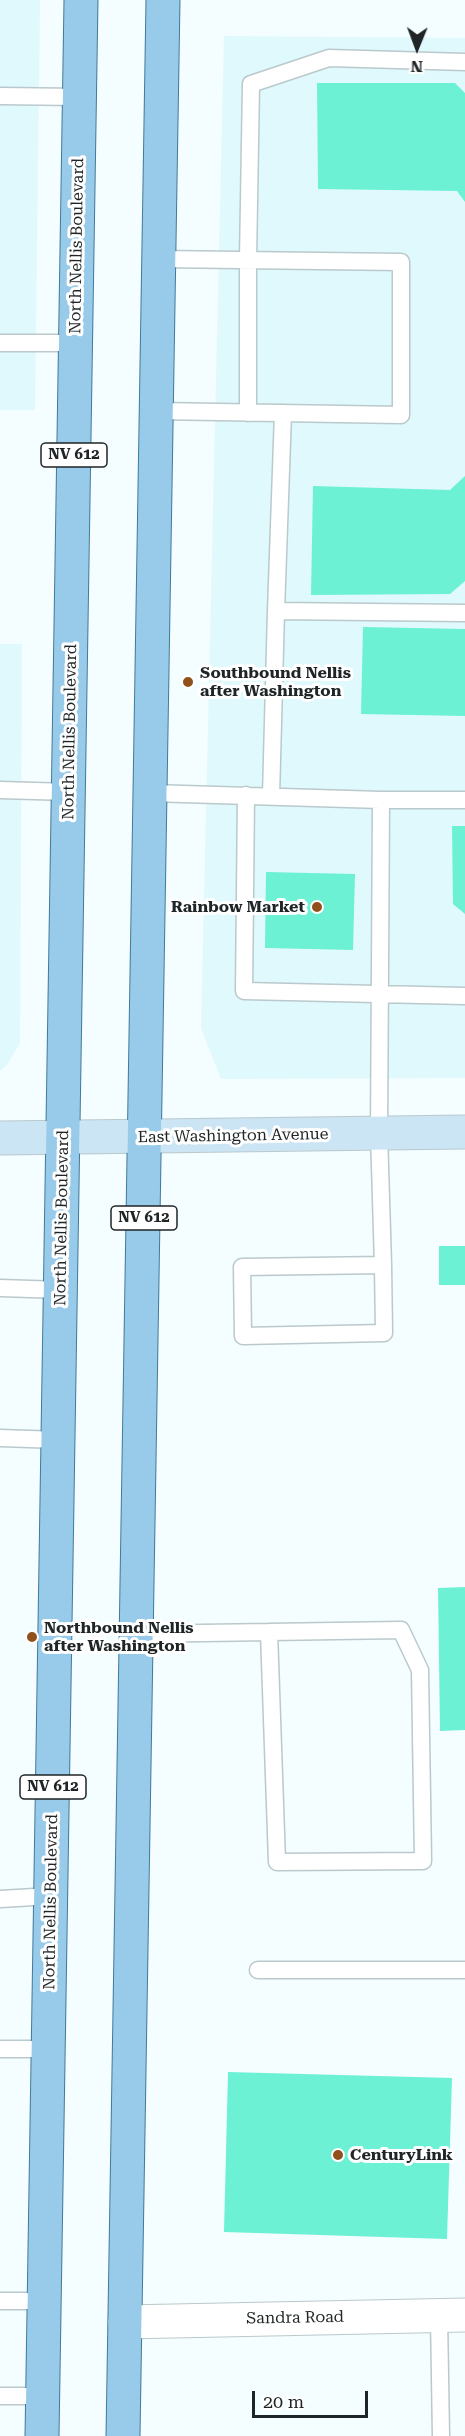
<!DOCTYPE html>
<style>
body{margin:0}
#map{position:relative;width:465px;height:2436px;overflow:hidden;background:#f4fdff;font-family:"Roboto Serif",serif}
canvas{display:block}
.north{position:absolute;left:387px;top:18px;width:60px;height:60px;-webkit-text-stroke:4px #fff;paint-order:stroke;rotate:181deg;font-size:16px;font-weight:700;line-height:24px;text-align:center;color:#1f2526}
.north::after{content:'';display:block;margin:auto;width:21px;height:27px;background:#1f2526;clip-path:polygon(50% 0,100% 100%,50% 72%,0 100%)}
.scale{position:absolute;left:252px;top:2391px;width:116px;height:27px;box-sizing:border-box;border:3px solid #1f2526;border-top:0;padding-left:8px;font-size:18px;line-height:21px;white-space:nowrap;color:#1f2526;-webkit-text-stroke:4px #fff;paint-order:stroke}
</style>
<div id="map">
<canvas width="465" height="2436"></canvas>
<div class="north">N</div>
<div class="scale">20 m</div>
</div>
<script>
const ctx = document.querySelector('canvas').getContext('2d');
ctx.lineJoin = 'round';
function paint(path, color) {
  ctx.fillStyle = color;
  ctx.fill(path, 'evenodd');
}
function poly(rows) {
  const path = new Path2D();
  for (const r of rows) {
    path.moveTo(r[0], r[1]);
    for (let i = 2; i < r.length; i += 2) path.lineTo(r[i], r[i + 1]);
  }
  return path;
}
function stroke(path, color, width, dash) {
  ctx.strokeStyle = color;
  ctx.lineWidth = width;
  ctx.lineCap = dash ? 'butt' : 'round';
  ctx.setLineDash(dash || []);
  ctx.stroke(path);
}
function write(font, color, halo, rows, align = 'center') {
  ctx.font = font + ' "Roboto Serif",serif';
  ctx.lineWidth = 6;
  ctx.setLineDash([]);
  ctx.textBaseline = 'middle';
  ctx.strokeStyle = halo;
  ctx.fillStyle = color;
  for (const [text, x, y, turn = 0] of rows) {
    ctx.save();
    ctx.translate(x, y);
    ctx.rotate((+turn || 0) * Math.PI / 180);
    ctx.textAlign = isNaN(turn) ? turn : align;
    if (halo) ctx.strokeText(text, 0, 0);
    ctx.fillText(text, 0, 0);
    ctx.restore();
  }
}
paint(poly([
 [0,0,40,0,35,410,0,410],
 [224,36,465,38,465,1078,221,1079,201,1028],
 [0,644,22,644,20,1043,6,1066,0,1071]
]), '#e0f9fd');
paint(poly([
 [317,83,455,83,465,93,465,202,457,191,318,189],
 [465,476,465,581,450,594,311,595,313,486,450,490],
 [363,627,465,629,465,716,361,714],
 [452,826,465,826,465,914,453,904],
 [266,872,355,874,353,950,265,948],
 [439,1246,465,1246,465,1285,439,1285],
 [465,1587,465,1730,440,1731,438,1588],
 [228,2072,452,2078,447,2239,224,2232]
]), '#6cf1d5');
const lane = poly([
 [0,96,79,97],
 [0,343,76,343],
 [157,411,401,415,401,262,159,259],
 [248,413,248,260,251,84,329,58,465,62],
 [283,413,276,611,465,613],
 [0,790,69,792],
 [150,793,381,800,379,1133,383,1265,384,1333,243,1336,242,1267,383,1265],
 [246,795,244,991,465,996],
 [271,796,276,611],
 [381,800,465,800],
 [0,1288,61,1290],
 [0,1438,59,1440],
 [137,1634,401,1630,420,1670,423,1861,277,1862,269,1632],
 [0,1899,51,1896],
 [258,1970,465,1970],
 [0,2049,49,2049],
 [0,2301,44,2301],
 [439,2316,441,2436],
 [0,2396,42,2396]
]);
const street = poly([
 [125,2322,465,2315]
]);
const secondary = poly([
 [0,1138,465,1132]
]);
const primary = poly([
 [42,2436,81,0],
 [123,2436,163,0]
]);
stroke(lane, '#bac9cc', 19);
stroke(street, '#bac9cc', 35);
stroke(secondary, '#bac9cc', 35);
stroke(primary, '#417a9b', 35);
stroke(lane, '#fff', 16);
stroke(street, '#fff', 33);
stroke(secondary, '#cbe5f4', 33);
stroke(primary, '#98cae9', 33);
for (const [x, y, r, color] of [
 [188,682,6,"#91511a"],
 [317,907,6,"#91511a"],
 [32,1637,6,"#91511a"],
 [338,2155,6,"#91511a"]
]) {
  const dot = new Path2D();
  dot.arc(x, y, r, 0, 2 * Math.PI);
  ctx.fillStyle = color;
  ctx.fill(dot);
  stroke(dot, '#fff', 2);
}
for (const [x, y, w] of [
 [74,455,66],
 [144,1218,66],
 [53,1787,66]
]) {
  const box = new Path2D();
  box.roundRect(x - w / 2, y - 12, w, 24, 4.5);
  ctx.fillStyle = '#fff';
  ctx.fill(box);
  stroke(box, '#1f2526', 1.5);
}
write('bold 15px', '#1f2526', null, [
 ["NV 612",74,455],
 ["NV 612",144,1218],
 ["NV 612",53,1787]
]);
write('16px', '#1f2526', '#fff', [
 ["North Nellis Boulevard",77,246,-89],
 ["North Nellis Boulevard",70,732,-89],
 ["East Washington Avenue",233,1136,-1],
 ["North Nellis Boulevard",62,1218,-89],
 ["North Nellis Boulevard",51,1902,-89],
 ["Sandra Road",295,2318,-1]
]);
write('bold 16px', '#1f2526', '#fff', [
 ["Southbound Nellis",200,673],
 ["after Washington",200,691],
 ["Rainbow Market",305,907,"right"],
 ["Northbound Nellis",44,1628],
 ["after Washington",44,1646],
 ["CenturyLink",350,2155]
], 'left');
</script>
